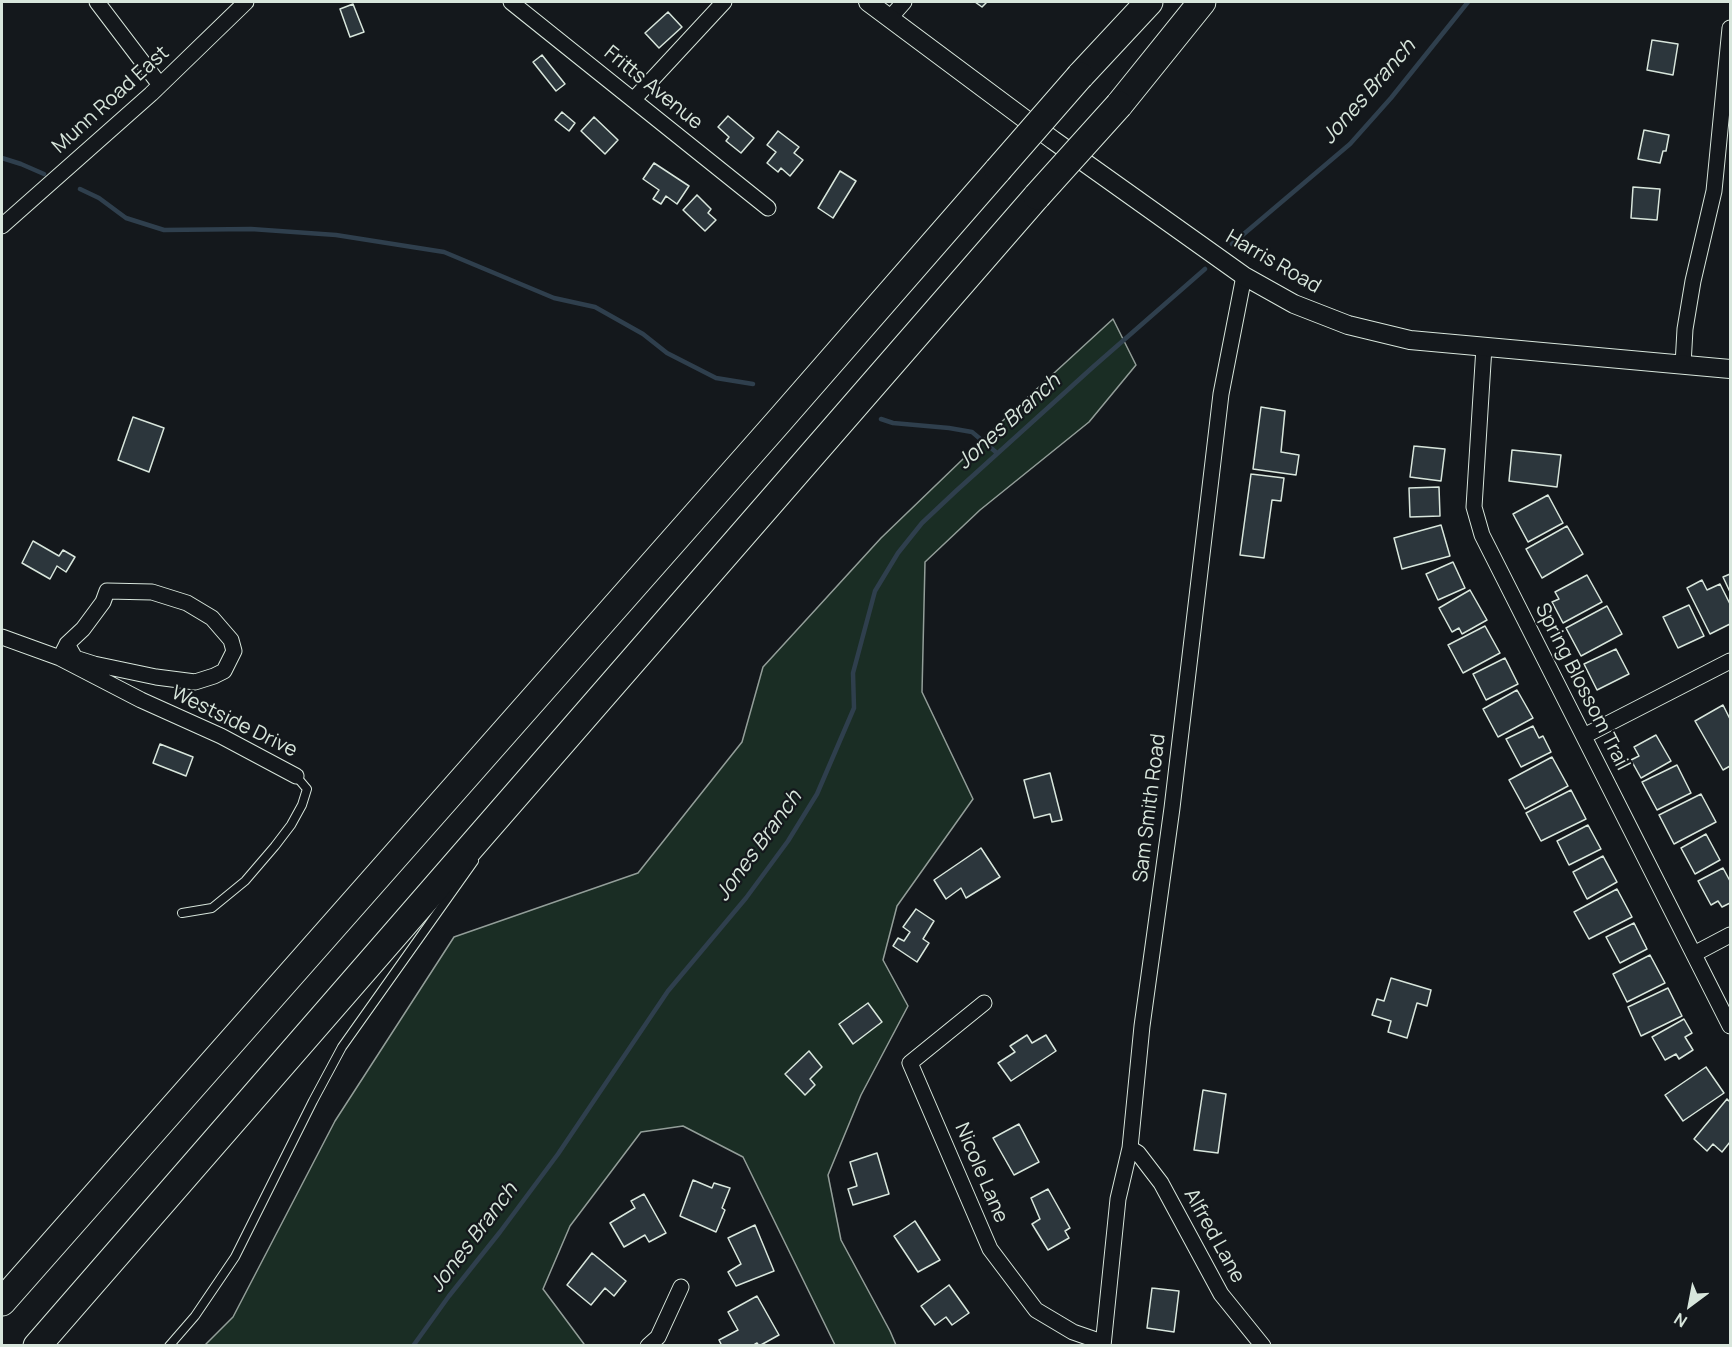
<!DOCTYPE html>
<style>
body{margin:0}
#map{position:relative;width:1732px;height:1347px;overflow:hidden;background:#14181c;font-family:Manrope,sans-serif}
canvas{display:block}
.frame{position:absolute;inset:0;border:3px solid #d8e6dc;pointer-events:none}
.north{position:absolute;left:1660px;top:1275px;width:60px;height:60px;-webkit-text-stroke:4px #14181c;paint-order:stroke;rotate:212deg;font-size:16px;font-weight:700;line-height:24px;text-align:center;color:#d8e6dc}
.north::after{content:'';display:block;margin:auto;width:21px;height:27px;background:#d8e6dc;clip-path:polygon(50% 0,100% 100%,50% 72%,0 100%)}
</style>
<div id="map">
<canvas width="1732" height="1347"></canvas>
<div class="frame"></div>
<div class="north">N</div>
</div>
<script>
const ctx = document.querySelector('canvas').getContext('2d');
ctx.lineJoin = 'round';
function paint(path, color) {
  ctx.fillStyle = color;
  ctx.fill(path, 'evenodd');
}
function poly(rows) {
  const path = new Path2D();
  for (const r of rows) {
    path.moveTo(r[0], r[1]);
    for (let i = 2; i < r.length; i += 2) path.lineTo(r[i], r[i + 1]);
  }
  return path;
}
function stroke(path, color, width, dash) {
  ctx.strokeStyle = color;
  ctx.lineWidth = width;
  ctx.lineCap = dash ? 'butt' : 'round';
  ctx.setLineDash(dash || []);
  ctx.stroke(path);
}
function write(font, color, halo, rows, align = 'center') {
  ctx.font = font + ' Manrope,sans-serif';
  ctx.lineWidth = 4.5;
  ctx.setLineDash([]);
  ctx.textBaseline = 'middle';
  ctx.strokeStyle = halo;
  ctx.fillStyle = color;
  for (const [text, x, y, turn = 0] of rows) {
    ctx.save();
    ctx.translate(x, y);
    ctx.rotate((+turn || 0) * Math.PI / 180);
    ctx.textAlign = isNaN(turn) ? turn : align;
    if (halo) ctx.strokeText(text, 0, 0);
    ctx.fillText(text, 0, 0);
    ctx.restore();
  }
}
const green = poly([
 [1113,319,1136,365,1089,422,980,510,925,562,922,692,973,799,897,906,883,960,908,1006,861,1095,828,1175,841,1240,890,1331,896,1345,835,1345,743,1157,683,1126,641,1132,570,1226,543,1289,584,1344,583,1345,204,1346,233,1317,335,1121,454,937,638,873,742,742,763,667,881,538,1017,407,1113,319]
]);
paint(green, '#1a2d24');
stroke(green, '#939e99', 1.5);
stroke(poly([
 [2,158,21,164,44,174],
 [80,189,99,198,126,218,164,230,251,229,336,235,444,252,554,298,595,307,643,334,667,353,716,378,753,384],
 [1232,244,1350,144,1391,98,1468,2],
 [881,419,893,423,949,428,972,432,997,453],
 [413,1346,449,1296,500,1232,558,1154,668,991,746,898,788,841,817,794,854,708,853,673,875,591,898,553,922,523,956,491,1093,367,1205,269]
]), '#2f3f4d', 4.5);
const building = poly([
 [975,2,987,2,982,7,975,2],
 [353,4,364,32,350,37,340,9,353,4],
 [668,12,682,27,659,48,645,33,668,12],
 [1652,40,1678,44,1673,75,1647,70,1652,40],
 [542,55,565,84,556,91,533,62,542,55],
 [562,112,575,123,569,131,555,120,562,112],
 [728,116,754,138,741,153,726,141,729,137,718,127,728,116],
 [594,117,618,140,605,154,581,131,594,117],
 [1644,130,1669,135,1666,151,1663,151,1660,163,1638,159,1644,130],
 [778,131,799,147,794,153,803,160,790,176,781,168,778,172,767,163,776,152,767,145,778,131],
 [654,163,689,186,677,204,666,196,661,204,653,199,659,190,643,179,654,163],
 [840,171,856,181,833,218,818,208,840,171],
 [1633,187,1660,189,1657,220,1631,218,1633,187],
 [697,195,711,209,708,213,716,220,705,231,683,210,697,195],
 [1261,407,1285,411,1281,452,1299,455,1296,475,1253,469,1261,407],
 [133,417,164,428,149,472,118,460,133,417],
 [1414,446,1445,449,1441,481,1410,477,1414,446],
 [1512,450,1561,455,1557,487,1509,481,1512,450],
 [1251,474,1284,478,1281,501,1272,500,1264,558,1240,555,1251,474],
 [1439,487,1440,516,1410,517,1409,488,1439,487],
 [1548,495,1563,523,1528,542,1513,514,1548,495],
 [1441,525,1450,556,1402,569,1394,538,1441,525],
 [1567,526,1583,554,1542,578,1526,549,1567,526],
 [33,541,59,556,63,550,75,557,66,572,57,566,50,579,22,563,33,541],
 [1453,562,1465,588,1438,600,1426,574,1453,562],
 [1730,574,1730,592,1723,577,1730,574],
 [1587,575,1602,602,1563,623,1552,602,1559,599,1555,592,1587,575],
 [1702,580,1707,590,1720,584,1730,604,1730,624,1710,634,1687,588,1702,580],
 [1470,590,1487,620,1462,634,1459,628,1452,632,1439,608,1470,590],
 [1689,605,1704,636,1678,648,1663,617,1689,605],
 [1607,606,1622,634,1581,656,1566,628,1607,606],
 [1485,626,1500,653,1463,673,1448,645,1485,626],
 [1616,649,1629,674,1597,690,1584,664,1616,649],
 [1505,658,1518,684,1486,700,1473,674,1505,658],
 [1517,690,1533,718,1498,737,1483,709,1517,690],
 [1723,705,1730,719,1730,766,1723,770,1695,721,1723,705],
 [1533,726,1539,738,1543,736,1551,752,1521,767,1506,739,1533,726],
 [1656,735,1671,761,1641,778,1631,760,1639,756,1634,747,1656,735],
 [160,744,193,757,186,776,153,763,160,744],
 [1552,757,1568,786,1525,809,1509,780,1552,757],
 [1677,765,1691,793,1657,810,1642,782,1677,765],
 [1050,773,1062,820,1052,822,1050,814,1034,818,1024,780,1050,773],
 [1571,790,1586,819,1541,841,1526,813,1571,790],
 [1701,794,1716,822,1674,844,1659,815,1701,794],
 [1588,825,1601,849,1569,865,1557,841,1588,825],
 [1706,834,1720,860,1695,874,1681,848,1706,834],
 [981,848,1000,877,966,898,961,888,946,899,934,880,981,848],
 [1603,856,1617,882,1587,899,1573,872,1603,856],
 [1723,868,1730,881,1730,903,1722,907,1718,901,1711,905,1698,881,1723,868],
 [1617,889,1632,917,1589,939,1574,912,1617,889],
 [916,909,934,921,923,939,929,943,917,962,893,946,898,938,904,941,910,932,903,927,916,909],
 [1634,923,1647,949,1620,963,1606,937,1634,923],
 [1650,955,1665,983,1627,1002,1613,974,1650,955],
 [1391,978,1431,990,1427,1006,1417,1003,1407,1038,1388,1032,1391,1021,1372,1015,1377,999,1384,1001,1391,978],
 [1668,988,1682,1016,1641,1036,1628,1007,1668,988],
 [868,1003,882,1022,853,1044,839,1024,868,1003],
 [1684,1019,1692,1033,1685,1037,1693,1050,1679,1059,1676,1054,1665,1060,1652,1037,1684,1019],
 [1027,1035,1032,1043,1046,1035,1056,1051,1011,1081,998,1063,1015,1052,1010,1046,1027,1035],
 [809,1051,822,1067,810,1079,815,1085,805,1095,785,1074,809,1051],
 [1706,1067,1724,1093,1683,1121,1665,1095,1706,1067],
 [1203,1090,1226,1094,1218,1153,1194,1150,1203,1090],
 [1727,1099,1730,1102,1730,1142,1722,1152,1713,1144,1707,1151,1694,1139,1727,1099],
 [1019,1124,1039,1162,1014,1175,993,1138,1019,1124],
 [877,1153,889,1194,853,1205,848,1189,857,1186,850,1162,877,1153],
 [693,1180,712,1188,714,1183,730,1188,722,1208,725,1210,716,1232,680,1216,693,1180],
 [1048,1189,1070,1228,1065,1231,1069,1238,1048,1250,1032,1224,1040,1219,1031,1198,1048,1189],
 [644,1194,666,1233,649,1242,645,1235,624,1247,610,1223,635,1208,631,1201,644,1194],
 [915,1221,940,1260,918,1272,894,1236,915,1221],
 [755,1225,774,1271,736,1286,728,1272,741,1264,728,1238,755,1225],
 [592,1253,626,1281,614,1296,605,1288,591,1305,567,1285,592,1253],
 [949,1285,969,1313,952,1325,946,1317,935,1325,921,1306,949,1285],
 [1152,1288,1179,1291,1174,1332,1147,1328,1152,1288],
 [757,1296,779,1335,759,1346,757,1343,752,1346,722,1346,719,1340,738,1330,728,1312,757,1296]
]);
paint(building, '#2c363c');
stroke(building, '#d8e6dc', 1.5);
const service = poly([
 [182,913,212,908,245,881,275,846,291,825,302,805,307,789,296,776],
 [169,1346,195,1316,235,1257,313,1101,342,1047,474,861]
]);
const minor = poly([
 [97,2,160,85],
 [511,2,768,208],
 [890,18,904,2],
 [634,99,724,2],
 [2,226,151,94,246,2],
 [1484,347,1474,507,1482,535,1730,1026],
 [1683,365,1685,329,1693,281,1714,191,1730,28],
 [2,637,60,658,141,700,221,736,296,776],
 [60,658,67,644,83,629,103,602,107,591,152,592,187,603,212,618,231,640,234,651,224,671,214,676,195,682,156,677,94,664,75,658,67,644],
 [1584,736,1730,661],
 [1694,954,1730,935],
 [984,1003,910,1063,990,1249,1036,1310,1073,1332,1102,1342],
 [1130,1148,1138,1153,1161,1183,1221,1294,1263,1346],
 [648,1346,658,1337,681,1287],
 [1103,1346,1118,1199,1130,1148,1142,1026,1172,808,1221,394,1244,276]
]);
const tertiary = poly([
 [868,2,1053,140,1244,276,1294,304,1348,325,1410,340,1730,369]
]);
const motorway = poly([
 [1080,76,1149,2],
 [1119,105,1202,2],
 [2,1302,780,420,998,170],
 [37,1346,1037,196]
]);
stroke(service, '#d8e6dc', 10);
stroke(minor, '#d8e6dc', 17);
stroke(tertiary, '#d8e6dc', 20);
stroke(motorway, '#d8e6dc', 29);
stroke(service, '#14181c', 8);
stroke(minor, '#14181c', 15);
stroke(tertiary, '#14181c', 18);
stroke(motorway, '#14181c', 27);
const motorwayBridge = poly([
 [998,170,1080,76],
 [1037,196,1119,105]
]);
stroke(motorwayBridge, '#d8e6dc', 29, []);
stroke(motorwayBridge, '#14181c', 27);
write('20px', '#d8e6dc', '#14181c', [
 ["Fritts Avenue",653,88,39],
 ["Munn Road East",111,100,-42],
 ["Harris Road",1273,262,30],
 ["Spring Blossom Trail",1582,687,63],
 ["Westside Drive",234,722,26],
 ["Sam Smith Road",1150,808,-83],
 ["Nicole Lane",981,1173,67],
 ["Alfred Lane",1214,1236,61]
]);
write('italic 21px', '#d8e6dc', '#14181c', [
 ["Jones Branch",1369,92,-49],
 ["Jones Branch",1009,422,-42],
 ["Jones Branch",759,846,-54],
 ["Jones Branch",474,1238,-53]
]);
</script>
